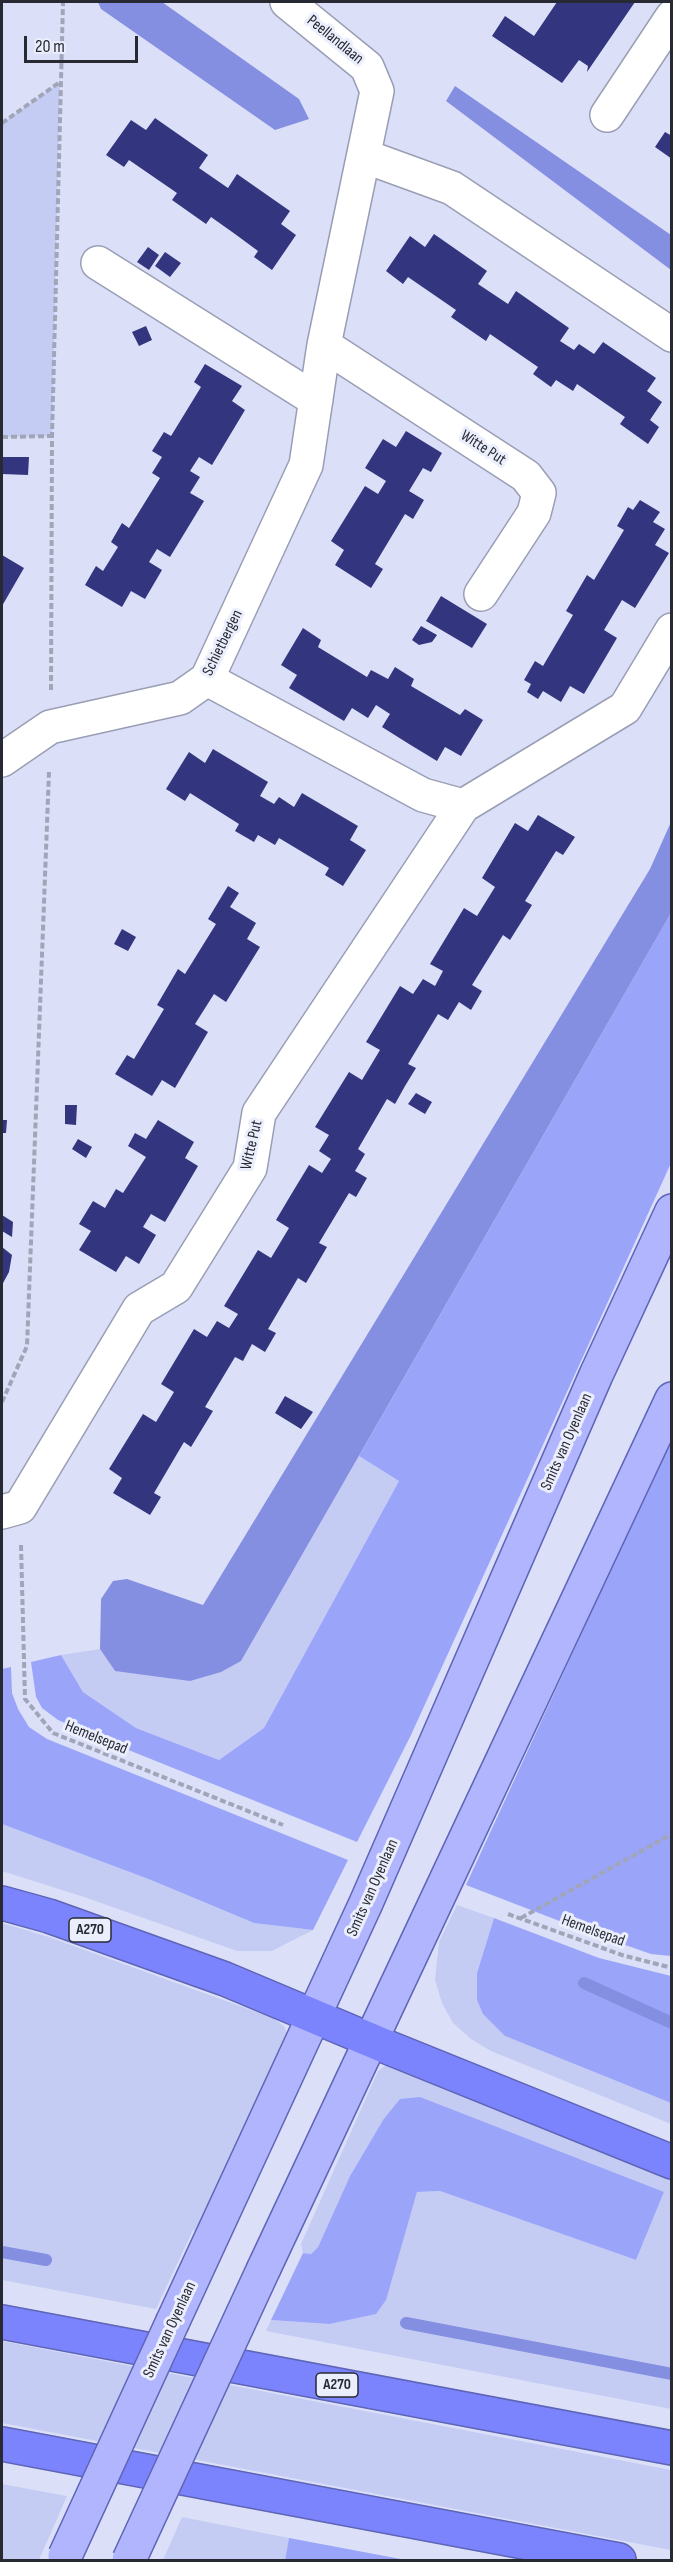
<!DOCTYPE html>
<style>
body{margin:0}
#map{position:relative;width:673px;height:2562px;overflow:hidden;background:#dbe0f8;font-family:"Sofia Sans Condensed",sans-serif}
canvas{display:block}
.frame{position:absolute;inset:0;border:3px solid #282a33;pointer-events:none}
.scale{position:absolute;left:24px;top:36px;width:114px;height:27px;box-sizing:border-box;border:3px solid #282a33;border-top:0;padding-left:8px;font-size:18px;line-height:21px;white-space:nowrap;color:#282a33;-webkit-text-stroke:4px #ebeefc;paint-order:stroke}
</style>
<div id="map">
<canvas width="673" height="2562"></canvas>
<div class="frame"></div>
<div class="scale">20 m</div>
</div>
<script>
const ctx = document.querySelector('canvas').getContext('2d');
ctx.lineJoin = 'round';
function paint(path, color) {
  ctx.fillStyle = color;
  ctx.fill(path, 'evenodd');
}
function poly(rows) {
  const path = new Path2D();
  for (const r of rows) {
    path.moveTo(r[0], r[1]);
    for (let i = 2; i < r.length; i += 2) path.lineTo(r[i], r[i + 1]);
  }
  return path;
}
function stroke(path, color, width, dash) {
  ctx.strokeStyle = color;
  ctx.lineWidth = width;
  ctx.lineCap = dash ? 'butt' : 'round';
  ctx.setLineDash(dash || []);
  ctx.stroke(path);
}
function write(font, color, halo, rows, align = 'center') {
  ctx.font = font + ' "Sofia Sans Condensed",sans-serif';
  ctx.lineWidth = 6;
  ctx.setLineDash([]);
  ctx.textBaseline = 'middle';
  ctx.strokeStyle = halo;
  ctx.fillStyle = color;
  for (const [text, x, y, turn = 0] of rows) {
    ctx.save();
    ctx.translate(x, y);
    ctx.rotate((+turn || 0) * Math.PI / 180);
    ctx.textAlign = isNaN(turn) ? turn : align;
    if (halo) ctx.strokeText(text, 0, 0);
    ctx.fillText(text, 0, 0);
    ctx.restore();
  }
}
paint(poly([
 [60,82,52,436,2,437,2,123],
 [359,1456,399,1481,264,1728,219,1760,136,1728,83,1692,61,1655,100,1649,115,1671,241,1661],
 [2,1824,151,1880,254,1923,313,1930,272,1951,237,1951,84,1897,2,1871],
 [457,1905,494,1918,477,1973,505,2036,671,2103,671,2124,491,2051,471,2039,453,2023,442,2003,435,1980,439,1942],
 [2,1923,49,1937,273,2018,284,2026,289,2038,200,2233,193,2230,156,2309,2,2280],
 [386,2065,395,2066,671,2177,671,2409,266,2331,271,2320,329,2324,410,2216,417,2192,440,2191,636,2260,664,2192,383,2120,350,2176,318,2247,311,2254,303,2253,301,2244,378,2071],
 [2,2341,671,2470,671,2550,2,2423],
 [2,2484,67,2496,39,2560,2,2560],
 [182,2517,289,2538,285,2560,163,2560]
]), '#c5ccf4');
paint(poly([
 [671,913,671,1163,411,1735,357,1842,126,1749,58,1720,42,1708,36,1697,31,1662,61,1655,83,1692,136,1728,219,1760,264,1728,399,1481,359,1456],
 [671,1439,672,1956,671,1956,651,1954,588,1932,466,1885],
 [11,1667,12,1693,18,1709,29,1727,47,1739,348,1860,313,1930,254,1923,151,1880,2,1824,2,1669],
 [494,1918,599,1958,671,1976,671,2103,505,2036,483,2014,477,2000,477,1973],
 [420,2097,664,2192,636,2260,440,2191,417,2192,386,2300,376,2314,329,2324,271,2320,303,2253,311,2254,318,2247,350,2176,383,2120,400,2099],
 [289,2538,406,2560,285,2560]
]), '#9aa5f9');
paint(poly([
 [98,2,162,2,299,99,309,119,275,130,101,9],
 [455,86,671,235,671,270,446,101],
 [671,822,671,913,241,1661,221,1672,190,1681,115,1671,100,1649,101,1599,113,1581,127,1579,203,1605,650,869]
]), '#858fe1');
stroke(poly([
 [584,1983,672,2023],
 [2,2252,46,2260],
 [406,2323,672,2374]
]), '#858fe1', 12);
paint(poly([
 [557,2,635,2,587,72,588,66,579,60,562,83,492,36,505,16,534,36],
 [155,118,208,155,199,168,228,188,237,174,290,211,281,224,296,235,272,270,254,257,258,251,235,234,211,217,206,224,172,200,177,193,129,160,124,167,106,155,131,120,146,130],
 [665,132,672,136,672,159,655,147],
 [434,234,487,271,478,284,508,304,516,291,569,328,560,341,574,350,579,344,594,354,603,342,656,378,647,391,662,402,650,420,659,427,648,444,620,424,625,417,577,384,573,391,556,380,551,387,533,374,538,367,490,334,486,341,451,317,456,310,408,277,403,284,386,271,410,236,425,247],
 [148,247,159,255,149,270,137,262],
 [165,252,181,263,170,277,155,266],
 [146,326,152,340,139,346,132,332],
 [205,364,242,386,232,401,245,410,212,465,199,457,190,471,200,477,190,493,204,501,170,557,157,549,149,562,162,570,145,599,131,591,122,607,85,585,96,566,103,571,118,547,111,542,122,523,129,528,160,478,152,473,162,457,152,451,164,432,171,436,201,387,194,382],
 [406,431,442,453,431,472,423,468,409,491,424,500,413,519,405,514,375,564,383,569,371,588,335,565,344,550,331,541,365,486,378,494,386,481,365,468,383,439,396,447],
 [2,457,29,457,28,475,2,474],
 [640,500,660,512,653,522,665,529,655,545,669,553,635,608,622,600,604,630,617,638,584,694,570,686,561,702,543,691,538,699,527,692,531,684,524,680,535,661,543,666,573,615,566,611,587,575,594,580,624,530,617,526,628,507,633,510],
 [2,555,24,568,2,606],
 [441,596,487,624,472,648,426,621],
 [421,626,437,635,432,642,419,645,412,640],
 [303,628,321,640,318,647,367,677,371,670,388,679,395,667,414,679,411,686,460,715,465,709,483,720,461,756,445,747,437,761,409,744,382,727,390,714,376,705,368,718,352,708,344,721,289,688,297,675,281,665],
 [213,749,268,782,260,796,274,804,279,797,294,807,302,793,358,826,350,840,366,850,343,886,325,875,329,868,279,838,275,845,258,835,254,842,235,831,239,824,190,793,185,801,166,789,189,752,205,763],
 [538,815,575,837,563,855,556,851,525,901,532,905,510,940,503,935,472,985,482,991,471,1010,459,1002,448,1020,438,1014,408,1064,416,1068,405,1086,395,1104,387,1099,358,1149,365,1154,355,1171,367,1178,356,1197,349,1193,319,1243,327,1247,306,1283,298,1278,268,1329,276,1333,265,1352,252,1344,243,1361,235,1357,205,1407,213,1411,191,1447,184,1442,154,1493,161,1497,150,1515,113,1493,122,1478,109,1469,143,1414,156,1422,174,1392,161,1384,194,1329,207,1337,217,1321,229,1328,238,1314,224,1306,258,1250,271,1258,289,1228,276,1220,292,1193,309,1165,322,1173,331,1159,319,1151,329,1135,315,1127,349,1072,362,1080,380,1050,366,1042,400,986,413,994,423,979,435,986,443,971,430,964,464,908,477,916,495,887,482,878,515,823,528,831],
 [228,886,239,893,230,907,256,923,247,939,260,947,226,1002,214,994,195,1024,208,1032,175,1088,162,1080,152,1096,115,1074,127,1055,134,1059,164,1009,157,1005,178,969,185,974,216,924,208,919],
 [122,929,136,937,128,951,114,944],
 [416,1093,432,1102,425,1114,408,1104],
 [65,1105,77,1105,76,1125,65,1124],
 [2,1120,7,1120,6,1133,2,1133],
 [158,1120,194,1142,185,1158,198,1166,165,1222,151,1214,143,1227,156,1235,139,1264,126,1256,116,1272,79,1250,91,1231,79,1224,93,1201,105,1208,116,1189,123,1193,146,1157,128,1146,135,1133,146,1139],
 [78,1139,92,1147,86,1158,72,1149],
 [2,1215,13,1222,12,1237,2,1231],
 [2,1247,12,1255,9,1272,2,1285],
 [285,1396,313,1412,301,1429,275,1413]
]), '#33357e');
const minor = poly([
 [607,115,672,17],
 [364,156,452,188,672,335],
 [98,263,316,400],
 [324,345,526,476,539,493,534,513,481,594],
 [207,679,423,795,463,806,625,708,672,630],
 [2,760,50,727,180,698,207,679,306,465,324,345,377,91,367,67,287,2],
 [2,1512,20,1507,139,1309,176,1287,250,1168,259,1113,463,806]
]);
const major = poly([
 [264,2268,672,1399],
 [173,2321,366,1903,596,1375,672,1211]
]);
const highway = poly([
 [2,1903,49,1916,225,1979,387,2047,672,2162],
 [2,2322,672,2448],
 [2,2444,619,2560]
]);
stroke(minor, '#9a9eb5', 36);
stroke(major, '#5e64b6', 36);
stroke(highway, '#5e64b6', 36);
stroke(poly([
 [2,123,60,82],
 [2,437,52,436],
 [51,690,52,436,63,2],
 [2,1402,27,1346,49,772],
 [21,1545,25,1699,53,1733,283,1825],
 [508,1914,622,1955,672,1968],
 [521,1918,672,1834]
]), '#a1a5b8', 4, [6, 3]);
stroke(minor, '#fff', 33);
stroke(major, '#b0b5fd', 33);
stroke(highway, '#7b84fc', 33);
const majorBridge = poly([
 [65,2556,173,2321],
 [129,2560,264,2268]
]);
stroke(majorBridge, '#5e64b6', 36, []);
stroke(majorBridge, '#b0b5fd', 33);
for (const [x, y, w] of [
 [90,1930,42],
 [337,2385,42]
]) {
  const box = new Path2D();
  box.roundRect(x - w / 2, y - 12, w, 24, 4.5);
  ctx.fillStyle = '#ebeefc';
  ctx.fill(box);
  stroke(box, '#282a33', 1.5);
}
write('bold 15px', '#282a33', null, [
 ["A270",90,1930],
 ["A270",337,2385]
]);
write('16px', '#282a33', '#ebeefc', [
 ["Peellandlaan",335,40,39],
 ["Witte Put",483,448,33],
 ["Schietbergen",223,643,-64],
 ["Witte Put",252,1145,-77],
 ["Smits van Oyenlaan",567,1442,-66],
 ["Hemelsepad",96,1738,22],
 ["Smits van Oyenlaan",373,1888,-66],
 ["Hemelsepad",593,1931,20],
 ["Smits van Oyenlaan",170,2330,-65]
]);
</script>
